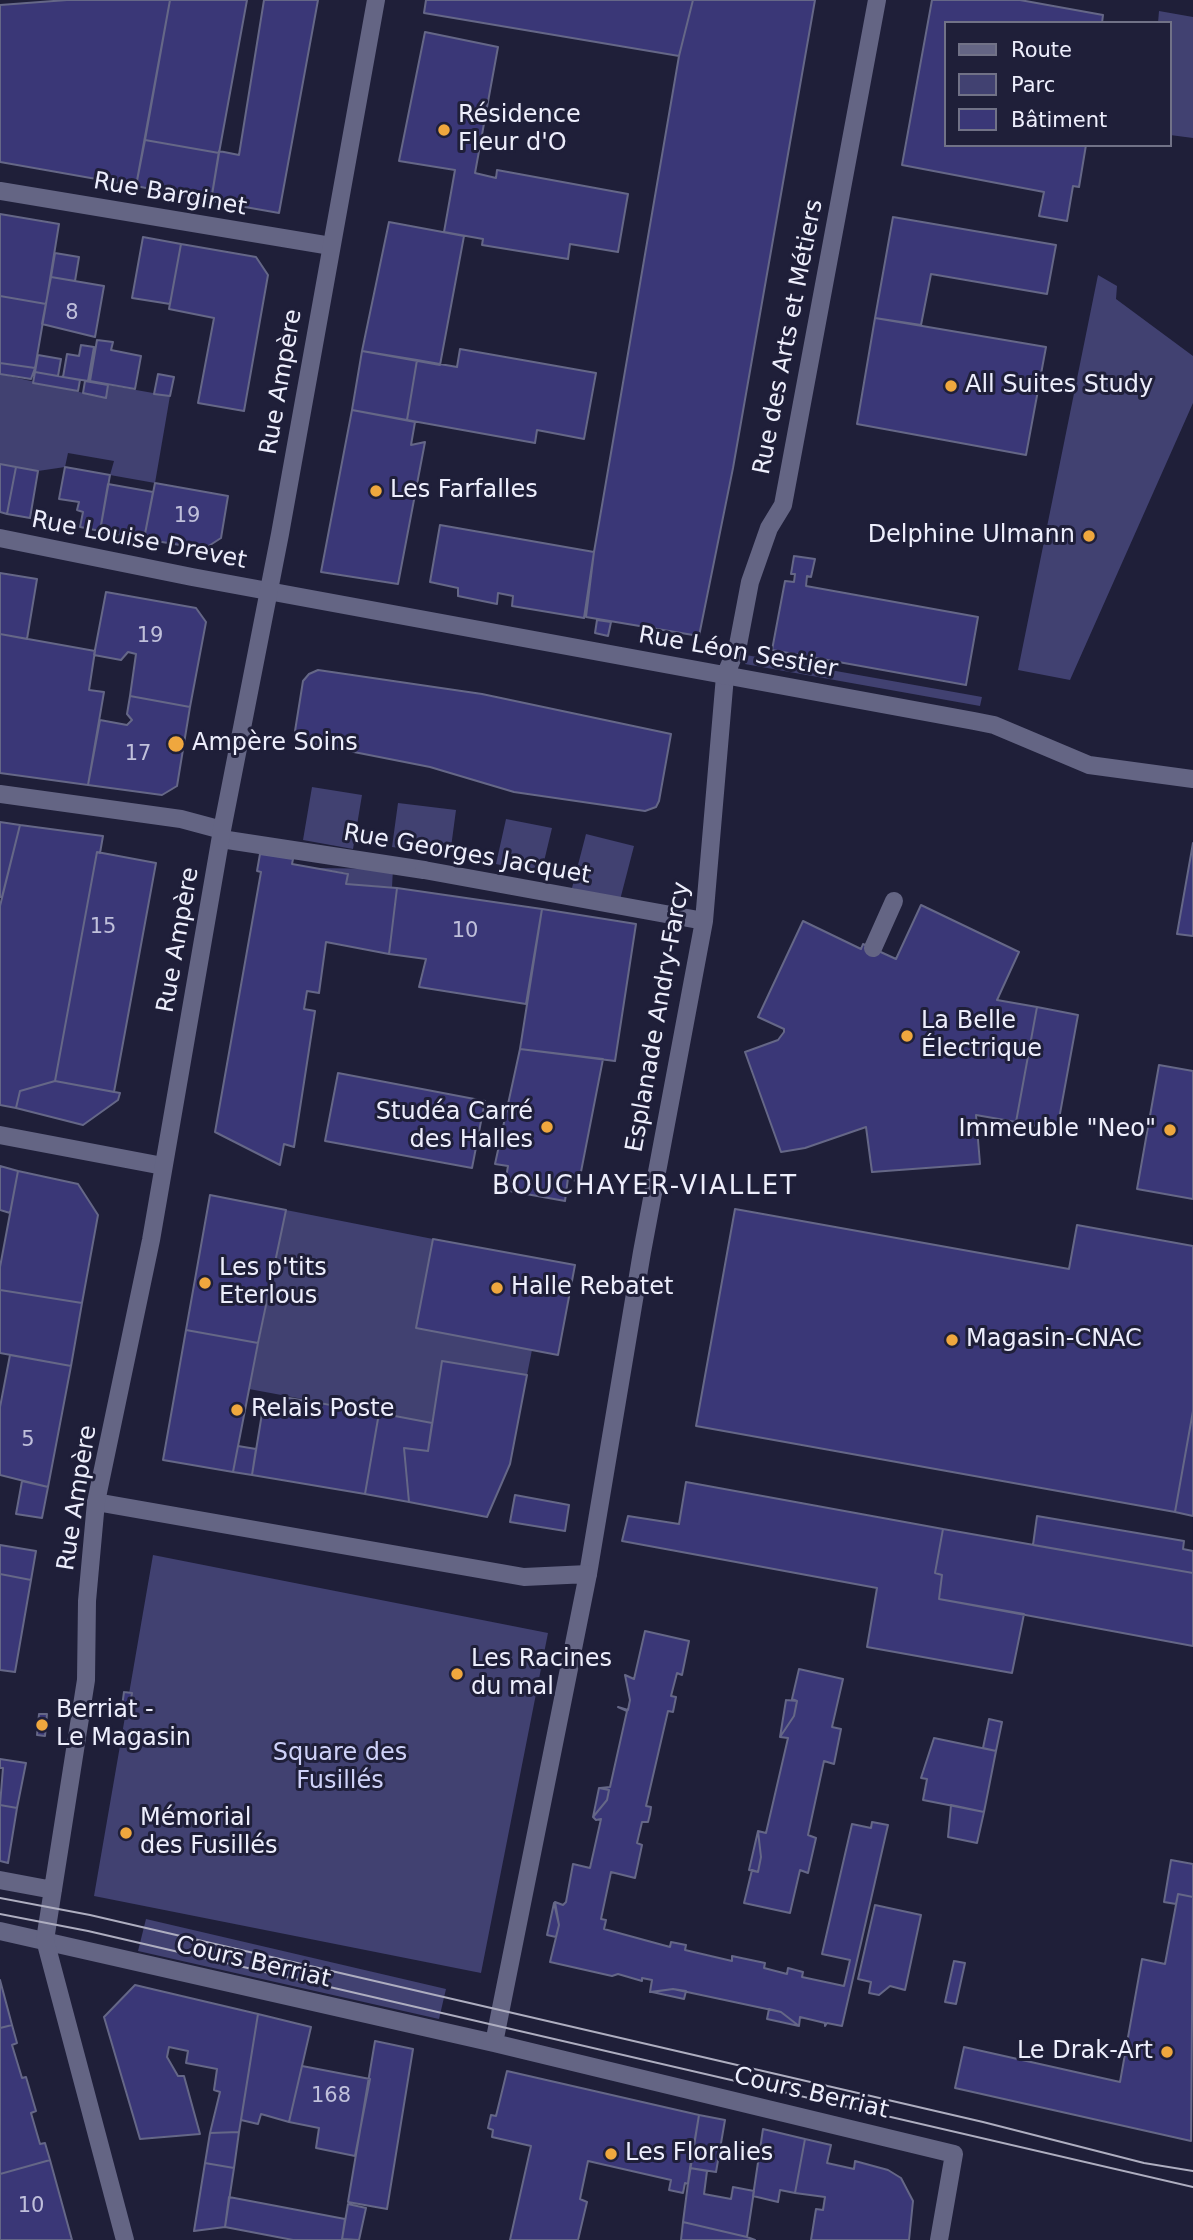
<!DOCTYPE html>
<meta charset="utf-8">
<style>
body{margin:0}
#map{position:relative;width:1193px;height:2240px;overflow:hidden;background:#1f1f39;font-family:"DejaVu Sans",sans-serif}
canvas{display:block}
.legend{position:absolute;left:944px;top:21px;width:228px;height:126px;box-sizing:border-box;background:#1f1f39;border:2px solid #717287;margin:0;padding:9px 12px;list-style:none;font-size:21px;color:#edeefc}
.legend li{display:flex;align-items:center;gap:14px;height:35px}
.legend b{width:35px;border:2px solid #717287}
</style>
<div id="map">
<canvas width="1193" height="2240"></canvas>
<ul class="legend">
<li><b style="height:9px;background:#646584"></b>Route</li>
<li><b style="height:19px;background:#414171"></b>Parc</li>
<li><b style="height:19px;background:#3a3777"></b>Bâtiment</li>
</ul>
</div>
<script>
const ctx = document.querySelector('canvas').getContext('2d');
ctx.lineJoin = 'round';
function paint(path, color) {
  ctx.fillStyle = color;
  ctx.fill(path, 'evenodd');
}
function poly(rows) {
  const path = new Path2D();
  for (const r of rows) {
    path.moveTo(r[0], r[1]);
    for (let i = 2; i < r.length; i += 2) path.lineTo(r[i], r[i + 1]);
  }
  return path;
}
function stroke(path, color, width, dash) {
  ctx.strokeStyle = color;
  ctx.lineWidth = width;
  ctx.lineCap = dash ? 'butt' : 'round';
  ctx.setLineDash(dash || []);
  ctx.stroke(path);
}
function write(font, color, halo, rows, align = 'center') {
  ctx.font = font + ' "DejaVu Sans",sans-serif';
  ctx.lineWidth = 6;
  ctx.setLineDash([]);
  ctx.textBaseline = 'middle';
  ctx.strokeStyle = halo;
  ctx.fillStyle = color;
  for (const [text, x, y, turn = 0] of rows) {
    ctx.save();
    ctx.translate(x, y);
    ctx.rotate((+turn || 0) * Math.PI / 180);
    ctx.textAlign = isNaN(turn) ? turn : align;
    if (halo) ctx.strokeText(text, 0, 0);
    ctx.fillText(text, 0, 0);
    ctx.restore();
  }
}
paint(poly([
 [1159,11,1193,17,1193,138,1170,135,1170,23,1158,23],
 [1098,275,1117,286,1116,299,1193,356,1193,403,1070,680,1018,670],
 [0,374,106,398,108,385,170,396,155,483,110,475,114,461,68,453,65,467,38,471,0,464],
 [746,655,982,697,980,706,745,664],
 [312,787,362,795,353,849,303,840],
 [398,803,456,810,450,855,392,847],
 [506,819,552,828,541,874,496,864],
 [586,834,634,846,620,900,572,888],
 [314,868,393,869,392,887,346,884,348,873],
 [286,1210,433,1239,416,1328,532,1350,527,1375,442,1362,432,1423,249,1389],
 [153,1555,548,1633,481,1973,94,1896],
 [146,1919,446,1989,439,2019,138,1951]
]), '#414171');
const building = poly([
 [170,0,136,186,0,162,0,5,67,0,170,0],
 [170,0,247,0,219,153,145,140,170,0],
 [264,0,318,0,279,213,211,201,219,151,239,155,264,0],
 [426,0,693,0,679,56,424,13,426,0],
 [693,0,815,0,733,468,699,636,586,617,594,552,679,56,693,0],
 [932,0,1020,0,1103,15,1102,23,946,23,946,145,1086,145,1079,187,1073,186,1067,221,1039,216,1044,192,902,165,932,0],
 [425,32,498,47,475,173,496,178,497,170,628,194,618,252,570,244,568,259,482,245,483,239,444,232,455,170,399,161,425,32],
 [145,140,219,153,211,201,136,186,145,140],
 [0,214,59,224,46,304,0,296,0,214],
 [893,217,1056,245,1047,294,931,274,921,325,875,318,893,217],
 [389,222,464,236,440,365,362,351,389,222],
 [143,237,181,244,170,304,132,298,143,237],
 [181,244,256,257,268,275,244,411,198,403,214,318,169,309,181,244],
 [55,253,79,257,75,281,51,277,55,253],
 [51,277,104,286,95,337,42,324,51,277],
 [0,296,46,304,35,368,0,363,0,296],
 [875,318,1046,347,1026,455,857,424,875,318],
 [97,340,113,342,111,350,141,356,135,389,90,381,97,340],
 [81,345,94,347,88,381,63,377,67,354,79,356,81,345],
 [460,349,596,373,584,439,537,430,535,443,407,420,417,360,457,367,460,349],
 [362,351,417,360,407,420,352,410,362,351],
 [38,355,61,359,58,376,35,372,38,355],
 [0,363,35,368,31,379,0,374,0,363],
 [35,372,80,380,78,391,33,383,35,372],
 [158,374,174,377,170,396,154,394,158,374],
 [85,381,108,385,106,398,83,393,85,381],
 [352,410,415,422,411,445,425,442,398,584,321,572,352,410],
 [0,464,16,467,7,514,0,512,0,464],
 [16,467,38,471,30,518,7,514,16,467],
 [65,467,110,475,100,531,80,527,83,512,77,510,79,502,59,499,65,467],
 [155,483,228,496,221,538,204,549,144,539,155,483],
 [108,484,153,492,144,539,100,531,108,484],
 [440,525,594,552,584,618,512,606,513,596,498,593,497,604,458,596,458,588,430,582,440,525],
 [794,556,815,559,811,577,807,576,806,586,978,617,966,685,772,650,785,581,794,582,795,574,791,574,794,556],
 [0,573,37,579,27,639,0,634,0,573],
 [106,592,196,608,206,622,190,707,130,696,136,654,128,652,121,660,94,655,106,592],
 [597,620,611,622,608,636,595,633,597,620],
 [0,634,95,651,89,690,104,692,88,785,0,773,0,634],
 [318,670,482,694,671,734,659,801,656,807,645,811,514,792,430,767,303,742,296,736,295,731,303,681,309,674,318,670],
 [130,696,190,707,177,786,162,795,88,785,100,720,127,725,132,720,127,714,130,696],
 [0,822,20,825,2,897,0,897,0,822],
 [20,825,103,836,100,853,97,852,55,1081,20,1091,16,1108,0,1105,0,906,20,825],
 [1193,843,1193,936,1177,934,1193,843],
 [97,852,156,863,114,1092,55,1081,97,852],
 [260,854,293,859,292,864,348,874,346,884,397,888,389,954,326,942,319,993,307,991,304,1009,315,1011,294,1147,284,1144,280,1165,215,1132,261,872,257,871,260,854],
 [397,888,542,909,526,1004,419,987,426,959,389,954,397,888],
 [921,905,1019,952,997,1000,1037,1007,1016,1122,976,1115,980,1164,872,1172,866,1127,805,1148,781,1152,745,1052,778,1040,784,1032,784,1029,758,1017,803,921,861,949,863,944,896,959,921,905],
 [542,909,636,924,615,1061,520,1049,542,909],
 [1037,1007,1078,1015,1057,1130,1016,1122,1037,1007],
 [520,1049,603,1059,579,1182,568,1178,565,1201,504,1190,508,1166,495,1164,520,1049],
 [1159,1065,1193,1071,1193,1199,1137,1189,1159,1065],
 [338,1073,485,1101,472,1168,325,1141,338,1073],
 [55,1081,120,1093,118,1100,83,1125,16,1108,20,1091,55,1081],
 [0,1166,18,1171,10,1213,0,1210,0,1166],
 [18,1171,78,1184,98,1215,82,1303,0,1290,0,1267,18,1171],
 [210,1195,286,1210,258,1343,186,1330,210,1195],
 [735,1209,1069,1269,1077,1225,1193,1246,1193,1411,1175,1512,696,1426,735,1209],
 [433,1239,575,1265,558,1355,416,1328,433,1239],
 [0,1290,82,1303,71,1366,0,1353,0,1290],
 [186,1330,258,1343,233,1472,163,1460,186,1330],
 [10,1355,71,1366,48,1487,0,1475,0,1407,10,1355],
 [442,1361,527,1375,510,1464,487,1517,409,1502,404,1448,428,1451,442,1361],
 [283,1397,379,1413,365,1494,252,1475,264,1401,281,1404,283,1397],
 [1193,1411,1193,1516,1175,1512,1193,1411],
 [379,1413,432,1423,428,1451,404,1448,409,1502,365,1494,379,1413],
 [238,1446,256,1449,252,1475,233,1472,238,1446],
 [22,1481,48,1487,42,1518,16,1514,22,1481],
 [686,1482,943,1529,935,1573,942,1575,939,1599,1024,1614,1012,1673,867,1647,877,1588,622,1541,628,1516,679,1524,686,1482],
 [515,1495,569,1505,565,1531,510,1522,515,1495],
 [1037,1516,1184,1541,1183,1549,1193,1551,1193,1573,1033,1545,1037,1516],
 [943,1529,1193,1573,1193,1646,939,1599,942,1575,935,1573,943,1529],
 [0,1545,36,1551,31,1580,0,1574,0,1545],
 [0,1574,31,1580,15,1672,0,1670,0,1574],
 [645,1631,689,1641,682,1675,677,1673,671,1696,676,1697,673,1712,668,1711,646,1806,651,1807,650,1814,648,1822,642,1822,637,1843,642,1845,635,1878,611,1872,601,1919,606,1920,604,1929,670,1947,671,1942,686,1945,685,1950,732,1961,732,1956,765,1963,764,1968,787,1974,788,1968,803,1972,802,1977,844,1986,850,1960,822,1954,852,1824,871,1828,872,1822,888,1825,842,2026,827,2023,825,2026,825,2023,800,2017,799,2026,781,2012,673,1989,650,1992,652,1980,642,1978,642,1981,618,1974,612,1976,550,1962,559,1925,555,1902,563,1905,566,1902,573,1864,590,1868,601,1819,596,1820,593,1817,607,1800,609,1790,600,1788,610,1787,627,1711,618,1707,628,1710,630,1700,625,1675,634,1679,645,1631],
 [799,1669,843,1679,832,1727,841,1729,834,1764,824,1761,808,1835,816,1838,808,1873,800,1870,790,1913,744,1903,752,1870,758,1872,761,1857,758,1831,766,1833,788,1738,780,1737,794,1716,797,1701,792,1699,799,1669],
 [124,1692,132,1693,128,1715,121,1714,124,1692],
 [786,1700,797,1701,794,1716,780,1737,786,1700],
 [39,1714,47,1714,45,1736,37,1735,39,1714],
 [989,1719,1002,1722,996,1751,983,1748,989,1719],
 [934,1738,996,1751,984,1812,923,1800,927,1779,921,1778,934,1738],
 [0,1759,26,1763,17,1808,0,1805,3,1768,0,1768,0,1759],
 [599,1788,609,1790,607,1800,593,1817,599,1788],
 [0,1805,17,1808,8,1863,0,1861,0,1805],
 [951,1805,984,1812,977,1843,948,1837,951,1805],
 [758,1831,761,1857,758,1872,749,1870,758,1831],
 [1171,1860,1193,1864,1193,1897,1178,1894,1176,1904,1164,1902,1171,1860],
 [1178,1894,1193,1897,1191,2141,955,2088,964,2047,1120,2082,1142,1959,1165,1964,1178,1894],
 [554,1903,559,1925,556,1937,547,1935,554,1903],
 [875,1905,921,1915,905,1990,890,1986,879,1995,869,1993,871,1982,858,1979,875,1905],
 [954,1961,965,1963,956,2004,945,2002,954,1961],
 [0,1980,12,2025,0,2028,0,1980],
 [135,1985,258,2014,239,2132,210,2133,220,2092,214,2090,217,2069,186,2063,188,2051,169,2047,167,2057,178,2076,184,2076,200,2134,140,2139,104,2017,135,1985],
 [673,1989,686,1991,684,1999,652,1992,673,1989],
 [769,2009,781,2012,799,2026,767,2019,769,2009],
 [258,2014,311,2027,289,2122,261,2114,258,2124,241,2120,258,2014],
 [12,2025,17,2043,12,2045,22,2078,26,2077,36,2111,31,2113,40,2144,45,2143,50,2160,0,2174,0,2028,12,2025],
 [375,2041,413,2049,387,2209,348,2202,375,2041],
 [302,2066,370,2079,355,2156,316,2148,319,2128,289,2122,302,2066],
 [507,2071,699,2115,688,2184,685,2183,683,2193,669,2190,671,2180,588,2161,580,2199,587,2202,578,2240,510,2240,531,2146,492,2137,493,2130,488,2128,491,2115,496,2116,507,2071],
 [699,2115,725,2120,716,2172,690,2168,699,2115],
 [763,2129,805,2139,795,2193,780,2190,778,2202,753,2196,763,2129],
 [239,2132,234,2168,205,2163,210,2133,239,2132],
 [805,2139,831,2145,827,2163,854,2169,855,2161,888,2170,901,2178,913,2201,909,2240,811,2240,816,2209,823,2210,825,2197,795,2193,805,2139],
 [50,2160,72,2240,0,2240,0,2174,50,2160],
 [205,2163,234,2168,225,2227,194,2231,205,2163],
 [690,2168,707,2171,704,2194,731,2199,733,2187,754,2191,747,2237,683,2222,690,2168],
 [229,2197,345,2219,342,2240,293,2240,225,2227,229,2197],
 [348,2204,366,2208,359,2240,342,2239,348,2204],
 [683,2222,747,2237,755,2240,681,2240,683,2222]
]);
paint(building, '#3a3777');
stroke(building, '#656787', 2);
stroke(poly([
 [221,839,424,870]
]), '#646584', 18);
stroke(poly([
 [424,870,704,921],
 [873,948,894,901],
 [588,1574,642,1252,704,921,725,676]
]), '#646584', 18);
stroke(poly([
 [0,191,331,246],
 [0,538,192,577,974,721,994,725,1089,765,1193,779],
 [725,676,738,645,750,582,769,528,783,505,877,0],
 [0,794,181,819,222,830],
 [0,1135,163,1166],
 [96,1502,524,1577,588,1574,494,2043],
 [0,1931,494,2043,954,2154,939,2240]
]), '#646584', 18);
stroke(poly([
 [0,1880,53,1890],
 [125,2240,45,1940,86,1680,87,1601,96,1502,151,1240,222,830,280,534,376,0]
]), '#646584', 18);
stroke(poly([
 [0,1898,90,1915,983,2122,1144,2163,1193,2171],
 [0,1914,88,1931,1193,2187]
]), '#aeaec0', 2);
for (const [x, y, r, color] of [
 [444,130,7,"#efa73e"],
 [951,386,7,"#efa73e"],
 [376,491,7,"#efa73e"],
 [1089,536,7,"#efa73e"],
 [176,744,9,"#efa73e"],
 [907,1036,7,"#efa73e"],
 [547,1127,7,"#efa73e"],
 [1170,1130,7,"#efa73e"],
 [205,1283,7,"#efa73e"],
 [497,1288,7,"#efa73e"],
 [952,1340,7,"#efa73e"],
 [237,1410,7,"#efa73e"],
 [457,1674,7,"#efa73e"],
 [42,1725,7,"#efa73e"],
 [126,1833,7,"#efa73e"],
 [1167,2052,7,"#efa73e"],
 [611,2154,7,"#efa73e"]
]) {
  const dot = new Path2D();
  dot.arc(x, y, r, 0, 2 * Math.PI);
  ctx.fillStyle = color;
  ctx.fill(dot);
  stroke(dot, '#1f1f39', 2.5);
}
write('21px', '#c0c0db', null, [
 ["8",72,314],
 ["19",187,517],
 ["19",150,637],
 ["17",138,755],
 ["15",103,928],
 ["10",465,932],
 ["5",28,1441],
 ["168",331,2097],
 ["10",31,2207]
]);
write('24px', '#edeefc', '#1f1f39', [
 ["Résidence",458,116],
 ["Fleur d'O",458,144],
 ["All Suites Study",965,386],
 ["Les Farfalles",390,491],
 ["Delphine Ulmann",1075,536,"right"],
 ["Ampère Soins",192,744],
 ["La Belle",921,1022],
 ["Électrique",921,1050],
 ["Studéa Carré",533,1113,"right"],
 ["des Halles",533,1141,"right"],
 ["Immeuble \"Neo\"",1156,1130,"right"],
 ["Les p'tits",219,1269],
 ["Eterlous",219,1297],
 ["Halle Rebatet",511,1288],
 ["Magasin-CNAC",966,1340],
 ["Relais Poste",251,1410],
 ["Les Racines",471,1660],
 ["du mal",471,1688],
 ["Berriat -",56,1711],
 ["Le Magasin",56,1739],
 ["Mémorial",140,1819],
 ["des Fusillés",140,1847],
 ["Le Drak-Art",1153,2052,"right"],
 ["Les Floralies",625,2154]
], 'left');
write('24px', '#edeefc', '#1f1f39', [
 ["Rue Barginet",170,195,10],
 ["Rue des Arts et Métiers",789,337,-79],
 ["Rue Ampère",282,382,-80],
 ["Rue Louise Drevet",139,541,11],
 ["Rue Léon Sestier",738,653,10],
 ["Rue Georges Jacquet",467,855,10],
 ["Rue Ampère",179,940,-80],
 ["Esplanade Andry-Farcy",659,1017,-80],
 ["Rue Ampère",78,1498,-81],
 ["Cours Berriat",253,1963,13],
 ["Cours Berriat",811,2094,13]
]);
write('24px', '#cfd2f9', '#1f1f39', [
 ["Square des",340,1754],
 ["Fusillés",340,1782]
]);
ctx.letterSpacing = '2px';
write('26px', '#edeefc', '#1f1f39', [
 ["BOUCHAYER-VIALLET",645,1187]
]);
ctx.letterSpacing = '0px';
</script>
